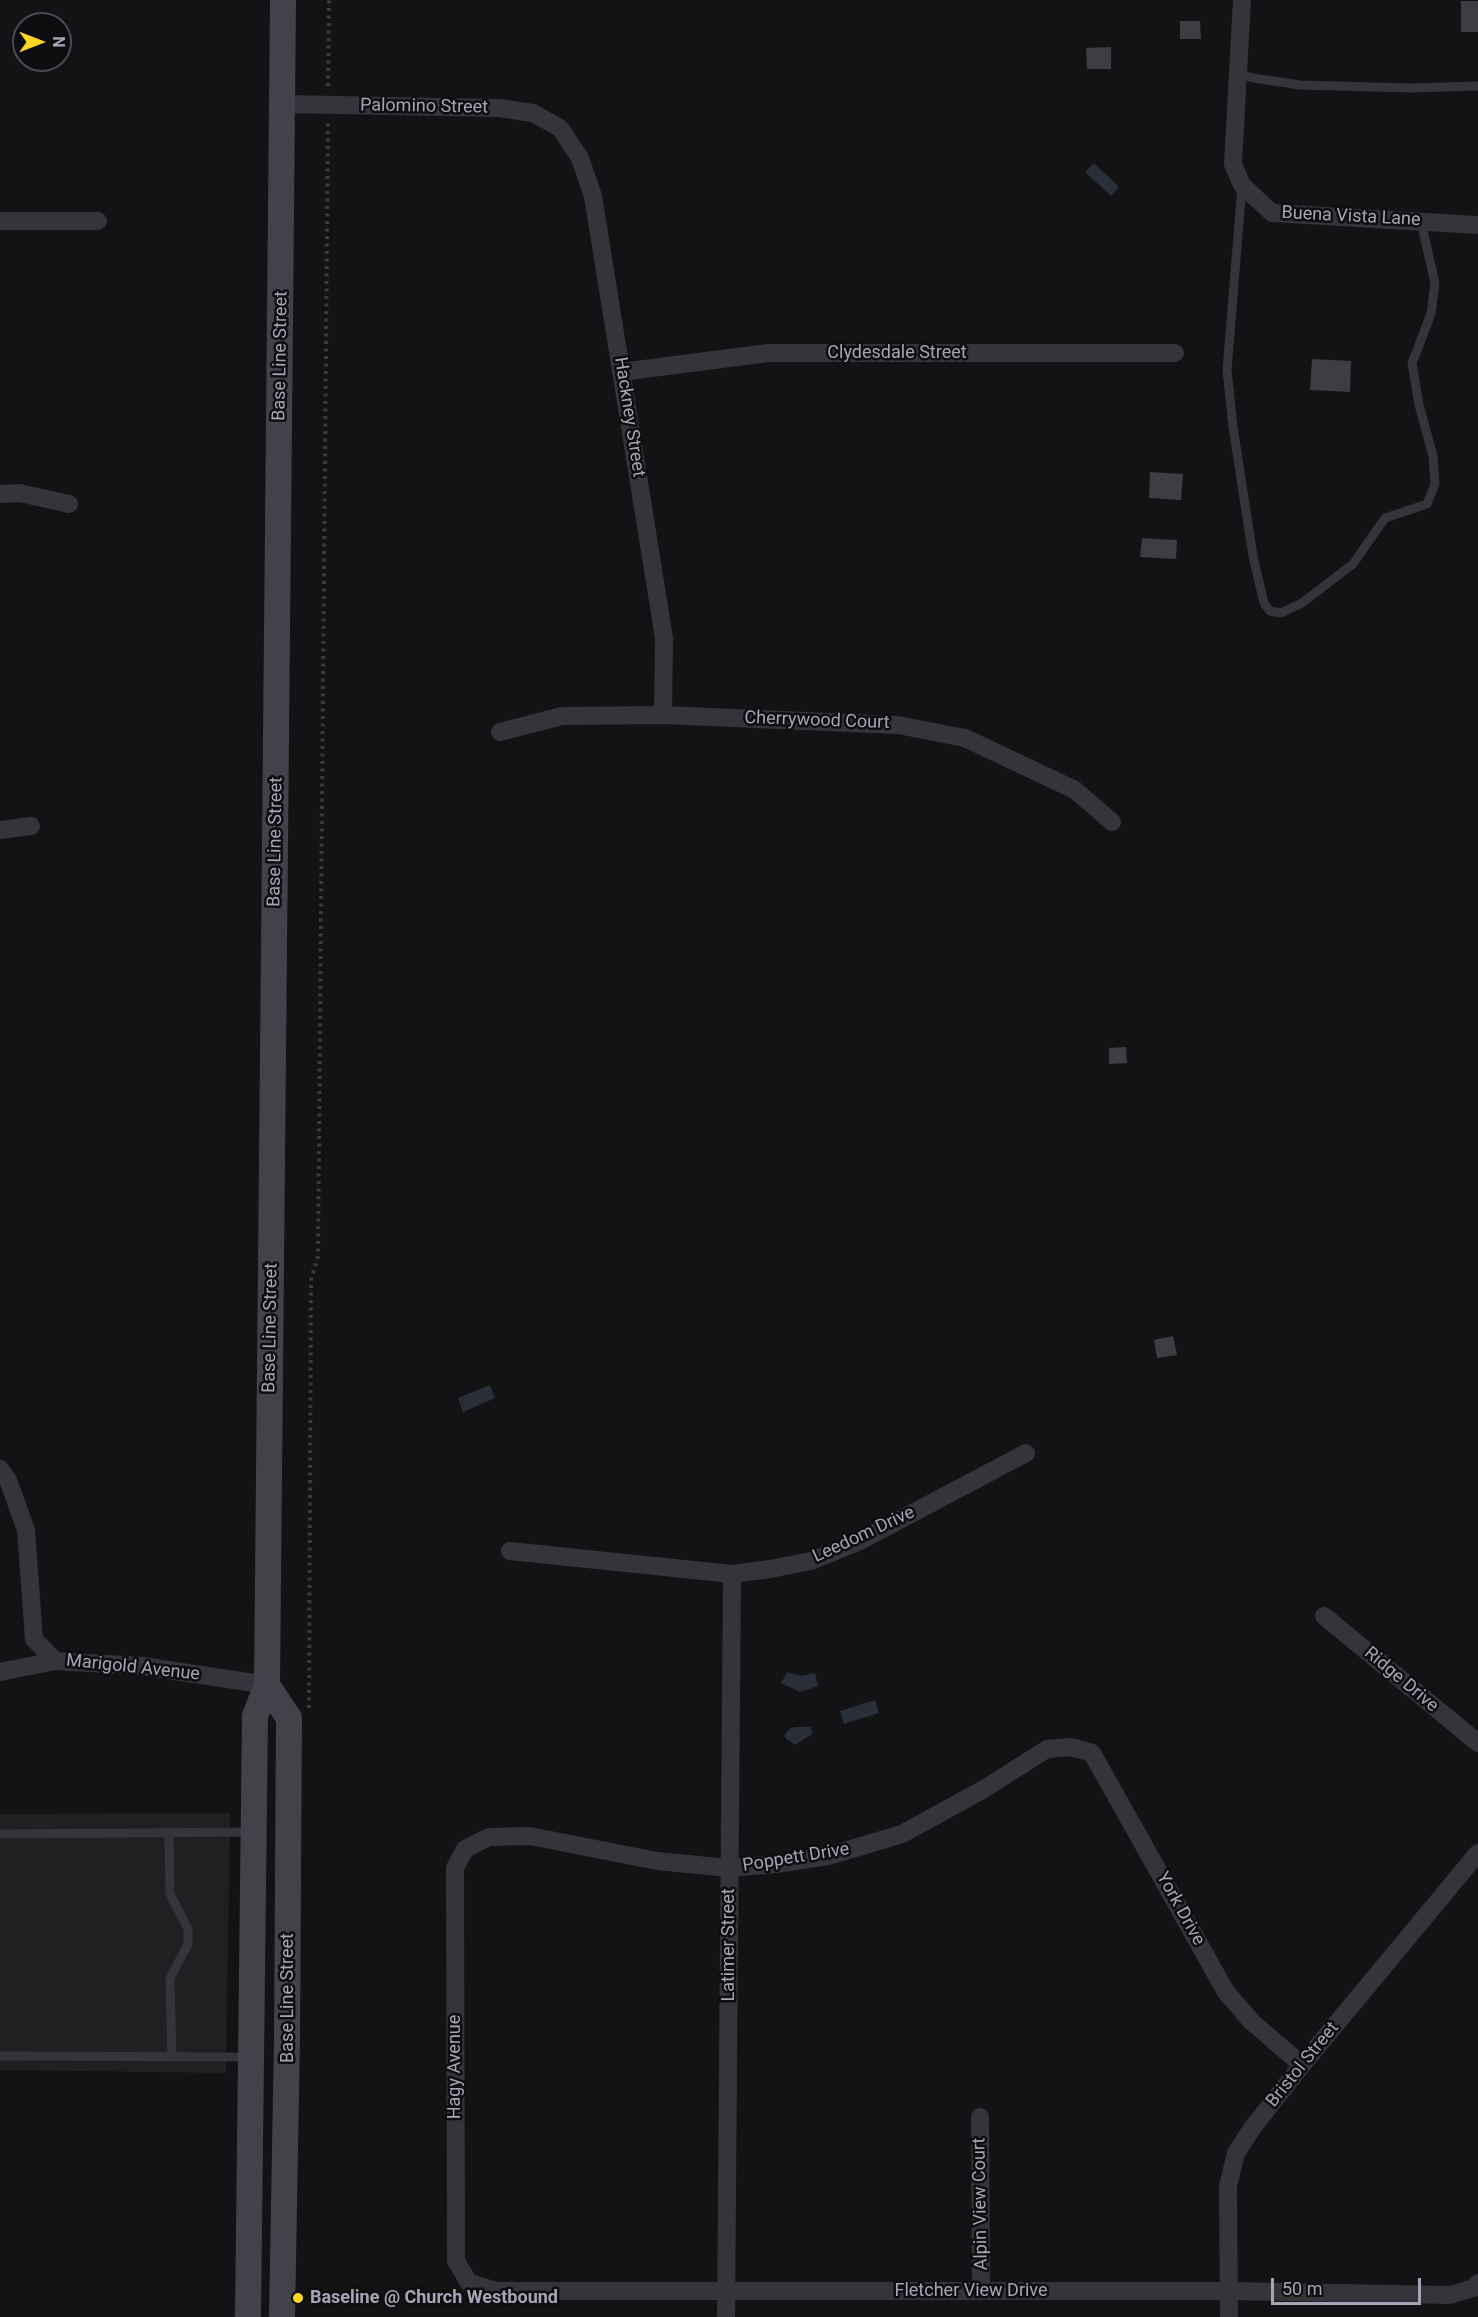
<!DOCTYPE html>
<style>
body{margin:0}
#map{position:relative;width:1478px;height:2317px;overflow:hidden;background:#131315;font-family:Roboto,sans-serif}
canvas{display:block}
.north{position:absolute;left:12px;top:12px;width:60px;height:60px;box-sizing:border-box;background:#0e0e10;border:2px solid #4a4b52;border-radius:50%;rotate:90deg;font-size:16px;font-weight:700;line-height:24px;text-align:center;color:#a4a6b6}
.north::after{content:'';display:block;margin:auto;width:21px;height:27px;background:#fcd824;clip-path:polygon(50% 0,100% 100%,50% 72%,0 100%)}
.scale{position:absolute;left:1271px;top:2278px;width:150px;height:27px;box-sizing:border-box;border:3px solid #a4a6b6;border-top:0;padding-left:8px;font-size:18px;line-height:21px;white-space:nowrap;color:#a4a6b6;-webkit-text-stroke:4px #0e0e10;paint-order:stroke}
</style>
<div id="map">
<canvas width="1478" height="2317"></canvas>
<div class="north">N</div>
<div class="scale">50 m</div>
</div>
<script>
const ctx = document.querySelector('canvas').getContext('2d');
ctx.lineJoin = 'round';
function paint(path, color) {
  ctx.fillStyle = color;
  ctx.fill(path, 'evenodd');
}
function poly(rows) {
  const path = new Path2D();
  for (const r of rows) {
    path.moveTo(r[0], r[1]);
    for (let i = 2; i < r.length; i += 2) path.lineTo(r[i], r[i + 1]);
  }
  return path;
}
function stroke(path, color, width, dash) {
  ctx.strokeStyle = color;
  ctx.lineWidth = width;
  ctx.lineCap = dash ? 'butt' : 'round';
  ctx.setLineDash(dash || []);
  ctx.stroke(path);
}
function write(font, color, halo, rows, align = 'center') {
  ctx.font = font + ' Roboto,sans-serif';
  ctx.lineWidth = 5;
  ctx.setLineDash([]);
  ctx.textBaseline = 'middle';
  ctx.strokeStyle = halo;
  ctx.fillStyle = color;
  for (const [text, x, y, turn = 0] of rows) {
    ctx.save();
    ctx.translate(x, y);
    ctx.rotate((+turn || 0) * Math.PI / 180);
    ctx.textAlign = isNaN(turn) ? turn : align;
    if (halo) ctx.strokeText(text, 0, 0);
    ctx.fillText(text, 0, 0);
    ctx.restore();
  }
}
paint(poly([
 [230,1813,226,2073,0,2070,0,1814]
]), '#201f22');
paint(poly([
 [1094,163,1119,187,1111,196,1085,172],
 [490,1385,495,1398,463,1412,458,1398],
 [787,1672,802,1676,815,1673,818,1686,800,1692,781,1683],
 [875,1700,879,1713,844,1724,840,1711],
 [796,1727,810,1727,813,1732,812,1734,795,1745,785,1738,785,1734,791,1728]
]), '#292f39');
paint(poly([
 [1461,1,1478,1,1478,32,1461,32],
 [1180,21,1200,21,1201,39,1180,39],
 [1111,47,1111,69,1087,69,1086,48],
 [1312,359,1351,361,1350,392,1310,390],
 [1150,472,1183,474,1181,500,1149,498],
 [1142,538,1177,540,1176,559,1140,557],
 [1126,1047,1127,1063,1109,1064,1109,1048],
 [1173,1336,1177,1355,1157,1358,1154,1340]
]), '#3e3d42');
stroke(poly([
 [328,86,329,0],
 [309,1708,311,1280,318,1256,328,121]
]), '#3a3b41', 4, [3, 4.5]);
stroke(poly([
 [1237,73,1253,78,1300,85,1410,88,1478,86],
 [1242,186,1227,370,1233,427,1253,556,1264,603,1270,611,1281,613,1302,603,1353,564,1385,518,1427,504,1435,484,1433,456,1419,405,1412,363,1431,314,1435,283,1421,222],
 [169,1833,170,1894,188,1929,188,1944,170,1978,172,2057],
 [0,1834,253,1832],
 [0,2056,249,2057]
]), '#34343a', 9);
stroke(poly([
 [1242,0,1233,164,1242,185,1272,213,1478,225],
 [283,104,499,108,533,113,560,128,580,158,593,196,664,638,663,715],
 [0,221,98,221],
 [621,372,768,353,1175,353],
 [0,494,20,493,69,504],
 [500,732,562,716,663,715,898,725,965,738,1075,790,1112,822],
 [0,830,31,826],
 [0,1469,8,1480,26,1530,34,1639,55,1661],
 [510,1551,732,1574,770,1569,811,1561,858,1542,1026,1453],
 [1324,1616,1478,1743],
 [0,1672,55,1661,142,1666,267,1685],
 [1302,2065,1252,2022,1226,1992,1092,1753,1071,1747,1047,1749,984,1789,902,1834,828,1856,776,1864,729,1868,657,1861,530,1836,489,1837,465,1849,455,1868,456,2261,469,2283,496,2291,1229,2291,1450,2295,1473,2288,1478,2283],
 [980,2117,981,2291],
 [726,2317,732,1574],
 [1229,2317,1228,2186,1236,2153,1253,2127,1302,2065,1478,1853]
]), '#34343a', 18);
stroke(poly([
 [267,1685,289,1718,287,2038,282,2317],
 [248,2317,255,1716,267,1685,283,0]
]), '#42424a', 26);
for (const [x, y, r, color] of [
 [298,2298,6,"#fcd824"]
]) {
  const dot = new Path2D();
  dot.arc(x, y, r, 0, 2 * Math.PI);
  ctx.fillStyle = color;
  ctx.fill(dot);
  stroke(dot, '#0e0e10', 2);
}
write('18px', '#a4a6b6', '#0e0e10', [
 ["Palomino Street",424,107,1],
 ["Buena Vista Lane",1351,217,3],
 ["Clydesdale Street",897,353],
 ["Base Line Street",281,356,-89],
 ["Hackney Street",629,417,81],
 ["Cherrywood Court",817,721,2],
 ["Base Line Street",276,842,-89],
 ["Base Line Street",271,1328,-89],
 ["Leedom Drive",864,1535,-25],
 ["Marigold Avenue",133,1668,6],
 ["Ridge Drive",1401,1680,40],
 ["Poppett Drive",796,1858,-9],
 ["York Drive",1180,1909,61],
 ["Latimer Street",729,1945,-90],
 ["Base Line Street",288,1998,-90],
 ["Bristol Street",1303,2065,-51],
 ["Hagy Avenue",455,2067,-90],
 ["Alpin View Court",981,2204,-91],
 ["Fletcher View Drive",971,2291]
]);
write('bold 18px', '#a4a6b6', '#0e0e10', [
 ["Baseline @ Church Westbound",310,2298]
], 'left');
</script>
